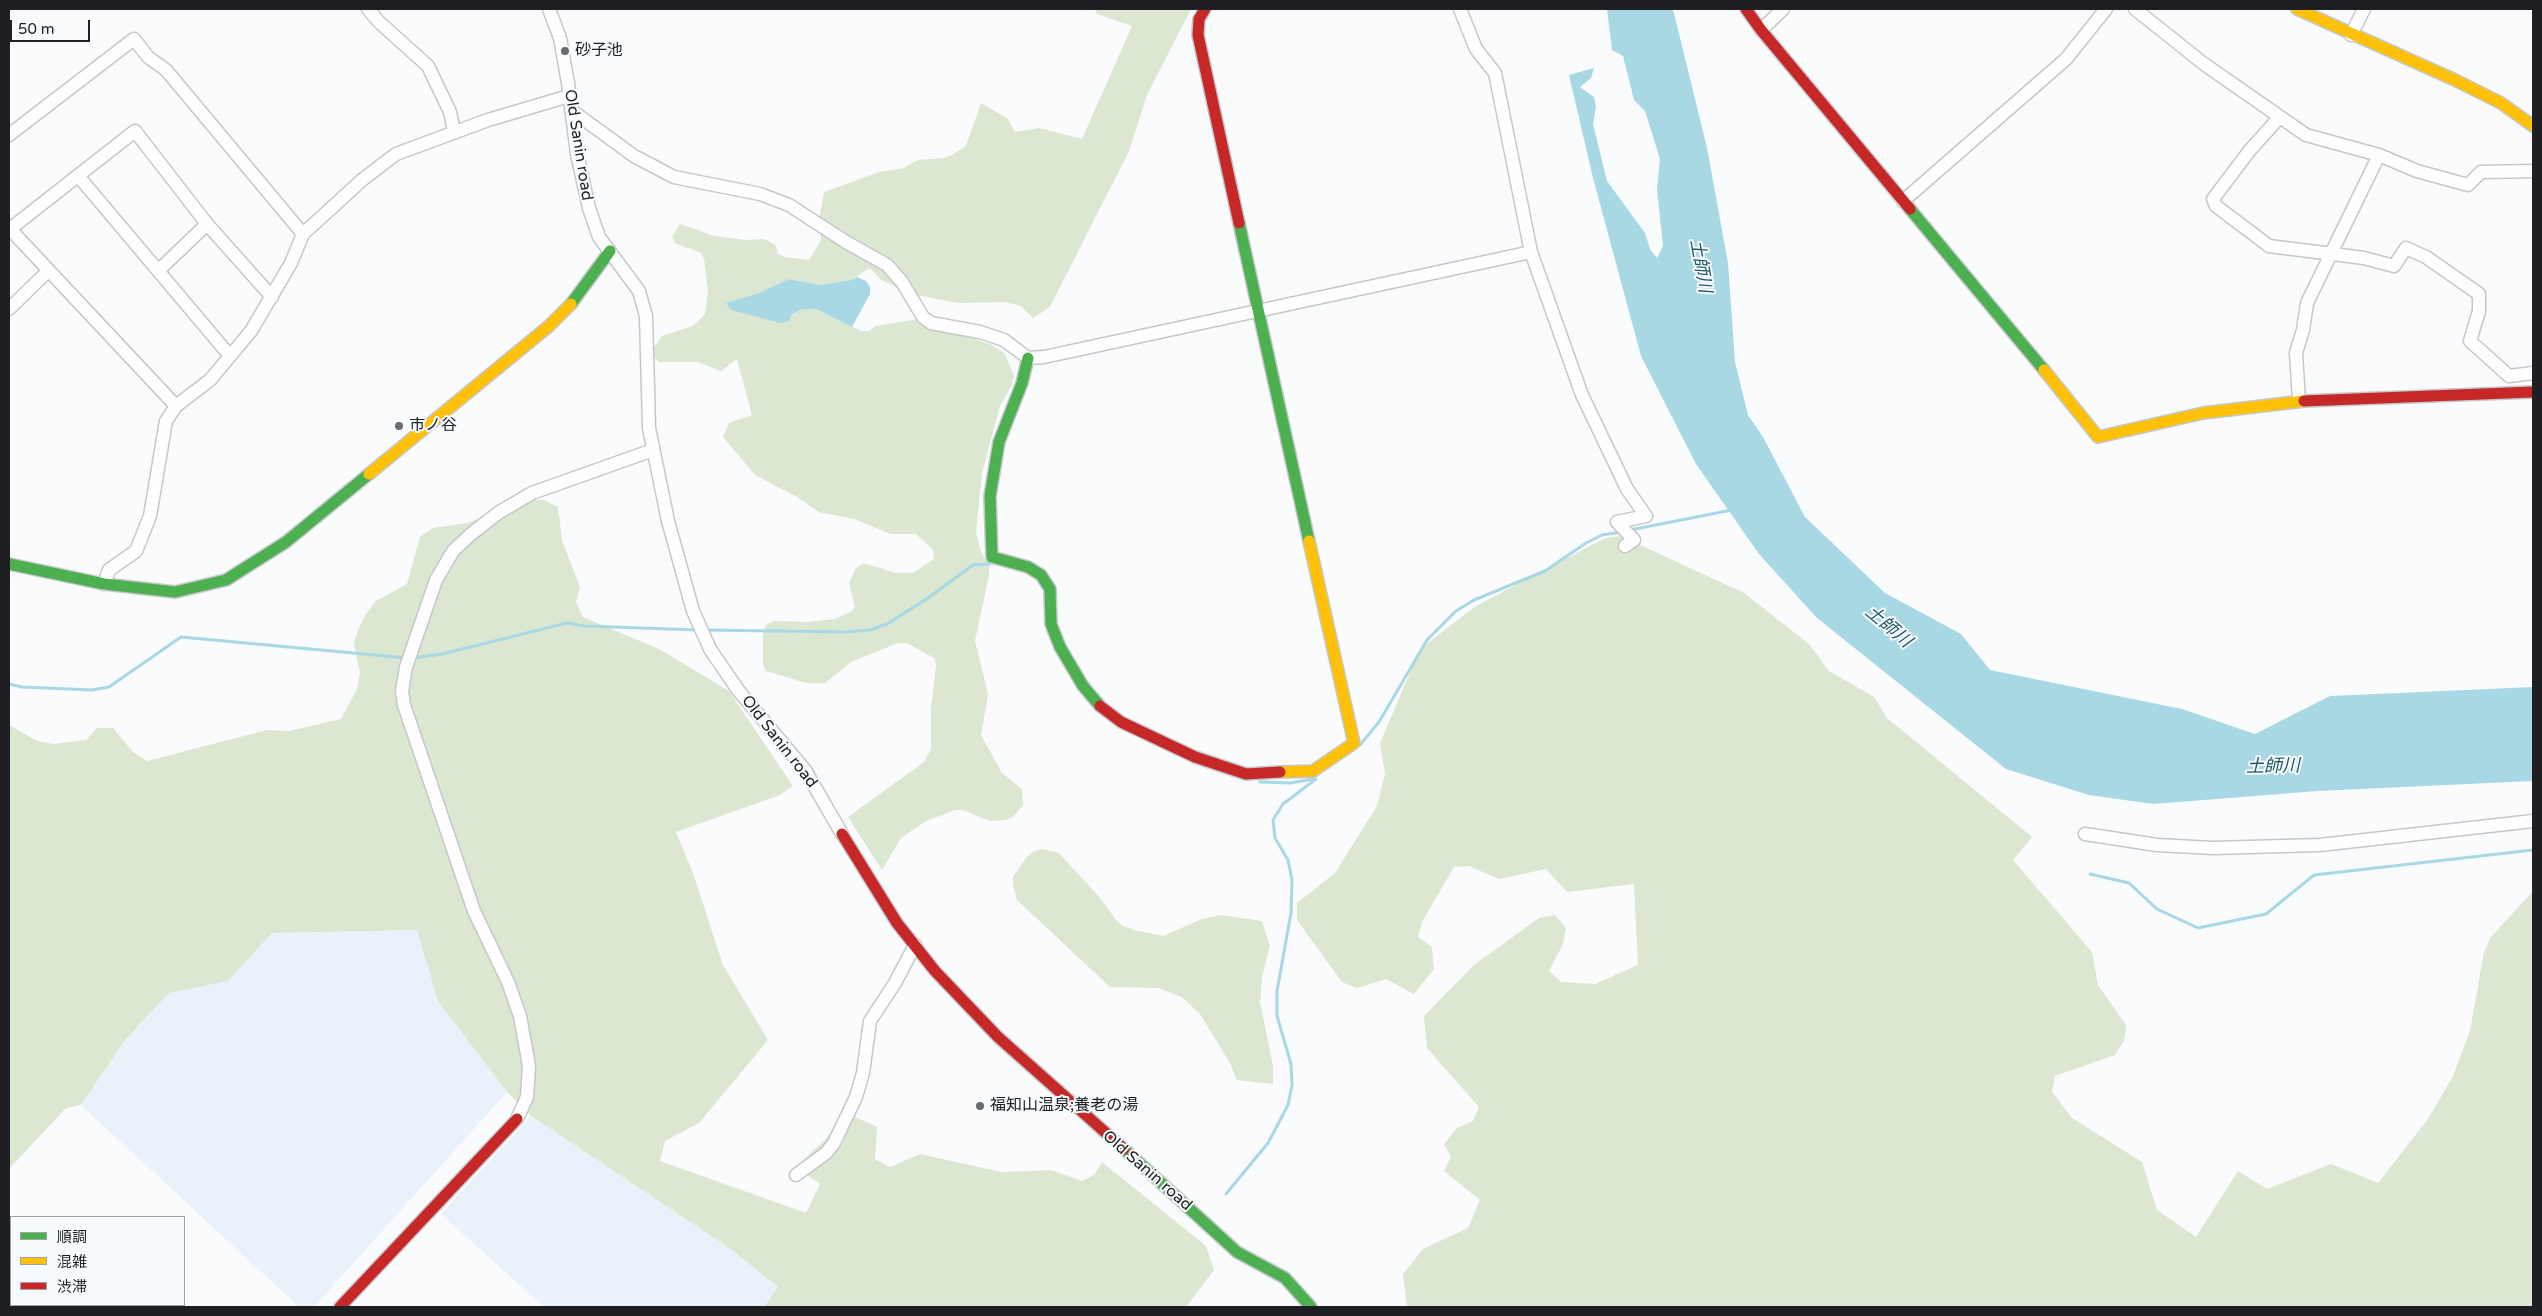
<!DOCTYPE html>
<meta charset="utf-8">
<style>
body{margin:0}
#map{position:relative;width:2542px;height:1316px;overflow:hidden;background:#f9fbfd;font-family:"Varela Round","Noto Sans JP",sans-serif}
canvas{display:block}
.frame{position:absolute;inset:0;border:10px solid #1d1f22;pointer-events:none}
.legend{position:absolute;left:10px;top:1216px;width:175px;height:90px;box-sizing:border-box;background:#f8fbfe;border:1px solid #a0a3a6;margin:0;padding:6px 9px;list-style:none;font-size:15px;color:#1d1f22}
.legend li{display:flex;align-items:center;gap:10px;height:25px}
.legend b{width:25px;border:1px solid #a0a3a6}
.scale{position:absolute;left:10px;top:20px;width:80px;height:22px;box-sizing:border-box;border:2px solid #1d1f22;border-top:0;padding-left:6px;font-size:15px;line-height:18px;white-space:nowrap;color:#1d1f22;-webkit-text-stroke:4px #f8fbfe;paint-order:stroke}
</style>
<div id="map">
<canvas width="2542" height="1316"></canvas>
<div class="frame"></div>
<ul class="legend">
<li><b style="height:6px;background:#4caf50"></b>順調</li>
<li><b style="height:6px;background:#ffc107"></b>混雑</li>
<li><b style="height:6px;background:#c62828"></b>渋滞</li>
</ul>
<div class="scale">50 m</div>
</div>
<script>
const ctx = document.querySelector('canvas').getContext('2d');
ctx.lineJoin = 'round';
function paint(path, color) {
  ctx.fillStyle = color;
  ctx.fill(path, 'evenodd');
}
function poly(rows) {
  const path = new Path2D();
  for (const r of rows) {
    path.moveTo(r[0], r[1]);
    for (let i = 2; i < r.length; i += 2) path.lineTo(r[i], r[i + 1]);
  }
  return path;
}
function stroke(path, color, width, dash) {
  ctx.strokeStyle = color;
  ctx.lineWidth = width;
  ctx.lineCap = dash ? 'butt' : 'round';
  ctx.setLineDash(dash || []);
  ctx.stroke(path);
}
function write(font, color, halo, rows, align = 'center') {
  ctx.font = font + ' "Varela Round","Noto Sans JP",sans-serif';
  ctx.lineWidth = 4;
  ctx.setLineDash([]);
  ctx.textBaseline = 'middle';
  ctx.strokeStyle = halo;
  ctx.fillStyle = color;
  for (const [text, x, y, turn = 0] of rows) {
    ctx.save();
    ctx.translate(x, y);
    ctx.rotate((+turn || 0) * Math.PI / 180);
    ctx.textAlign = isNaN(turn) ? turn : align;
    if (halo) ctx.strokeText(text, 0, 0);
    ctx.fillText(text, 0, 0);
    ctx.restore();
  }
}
paint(poly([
 [417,930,438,1001,507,1092,314,1307,299,1307,81,1105,125,1040,169,993,228,981,272,933],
 [531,1116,729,1248,778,1287,764,1307,544,1307,441,1214]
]), '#e9f2fa');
paint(poly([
 [1095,9,1191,9,1147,95,1129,151,1050,307,1033,318,1021,306,1005,302,957,303,907,293,880,279,870,268,851,280,820,285,789,279,759,293,726,303,792,314,800,310,816,309,861,331,869,331,876,326,918,319,992,345,1005,354,1014,376,1012,385,1000,406,982,473,976,532,980,549,989,567,989,575,975,641,988,694,981,735,1002,773,1022,789,1023,805,1013,817,1005,820,990,821,963,810,955,810,926,821,901,838,882,870,848,817,924,762,931,749,931,709,936,665,934,658,907,643,898,643,851,662,825,683,806,683,766,671,763,664,763,632,766,625,774,621,808,622,835,619,851,612,855,606,849,583,856,568,863,563,896,573,913,573,934,559,933,550,916,534,891,534,854,519,819,512,797,497,755,475,723,437,729,423,752,415,737,359,721,371,698,362,659,362,653,356,653,349,662,336,693,326,705,314,708,291,704,259,700,252,676,244,672,237,680,224,714,236,746,240,762,239,769,241,776,246,778,254,785,257,809,260,821,240,820,215,824,192,879,172,904,168,918,160,944,158,952,155,966,146,981,103,1008,119,1015,132,1039,128,1082,139,1132,26,1097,14],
 [528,500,544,500,558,507,562,540,580,587,576,602,583,617,659,649,729,691,793,786,780,795,676,832,693,873,723,965,768,1040,699,1123,665,1141,660,1161,806,1213,820,1184,807,1175,802,1161,826,1139,844,1112,877,1127,875,1159,890,1167,920,1154,1001,1172,1051,1170,1082,1181,1094,1175,1102,1162,1206,1246,1214,1270,1186,1307,764,1307,778,1287,729,1248,531,1116,507,1092,438,1001,417,930,272,933,228,981,169,993,125,1040,81,1105,66,1108,9,1169,9,725,37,741,53,744,86,740,97,728,113,728,134,753,147,761,267,730,289,731,341,719,357,689,360,674,354,643,359,628,366,614,376,601,407,584,420,537,433,528,467,523],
 [1621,536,1744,593,1809,644,1829,671,1874,697,1887,718,2032,837,2013,860,2092,952,2098,985,2126,1025,2124,1041,2115,1055,2055,1076,2052,1092,2072,1118,2142,1162,2157,1210,2196,1237,2238,1171,2267,1189,2331,1164,2378,1183,2428,1119,2453,1076,2470,1031,2484,952,2491,937,2533,891,2533,1307,1407,1307,1403,1274,1423,1249,1468,1228,1480,1200,1444,1171,1451,1157,1444,1144,1457,1128,1473,1121,1479,1107,1427,1048,1424,1016,1474,965,1539,918,1555,915,1566,928,1563,944,1549,971,1561,982,1595,984,1638,965,1634,884,1567,892,1546,869,1499,879,1469,866,1454,867,1422,922,1418,937,1432,947,1434,969,1414,994,1386,979,1357,988,1342,982,1297,920,1297,903,1335,873,1377,806,1385,774,1380,743,1420,649,1476,606,1605,538],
 [1042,849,1059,853,1101,899,1116,920,1123,926,1138,931,1163,936,1202,919,1220,915,1262,921,1270,946,1262,977,1260,1002,1273,1066,1273,1084,1237,1080,1230,1063,1200,1014,1182,997,1158,988,1110,987,1017,900,1013,885,1013,877,1026,858,1033,852]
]), '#dbe7d0');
paint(poly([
 [1607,9,1673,9,1707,148,1728,263,1735,362,1748,415,1763,437,1805,517,1885,593,1961,634,1990,670,2182,709,2255,734,2330,696,2533,687,2533,781,2318,791,2153,804,2089,795,2006,769,1817,618,1759,554,1696,464,1641,356,1593,178,1569,75,1594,68,1591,78,1580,87,1594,97,1596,107,1593,124,1607,181,1645,233,1650,249,1657,258,1663,246,1657,189,1660,159,1645,111,1634,100,1623,56,1612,50],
 [857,277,866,281,870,287,870,294,852,327,816,309,800,310,792,314,789,321,781,323,731,310,726,303,759,293,789,279,820,285,851,280]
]), '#a9d8e5');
stroke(poly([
 [1630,530,1732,510],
 [706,630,847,632,870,630,887,624,928,598,973,565,990,564],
 [413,658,442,654,567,623,585,626,697,630],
 [9,684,22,687,92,690,109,687,181,637,407,658],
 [1360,745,1379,722,1427,640,1456,611,1474,600,1545,571,1586,543,1602,535,1622,532],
 [1260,782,1290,783,1313,779],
 [2090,874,2129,883,2157,909,2198,928,2266,914,2314,875,2533,850],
 [1226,1194,1268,1143,1288,1105,1292,1085,1291,1064,1277,1016,1277,991,1291,913,1292,880,1288,860,1275,838,1273,820,1283,804,1316,779]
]), '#a9d8e5', 3);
const street = poly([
 [368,9,379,22,428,66,450,112,454,131],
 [549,9,560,38,568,83,577,154,589,208,599,237,639,291,646,316,649,428,668,521,693,611,710,649,738,690,805,770,842,834],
 [1460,9,1476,49,1495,73,1531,252,1582,395,1627,489,1646,516,1617,522,1634,540,1625,546],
 [2135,9,2204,64,2306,135,2379,155,2417,171,2468,185,2481,172,2533,171],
 [1761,30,1783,9],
 [2351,35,2364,9],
 [571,110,634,156,674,177,760,194,789,205,846,242,887,265,902,282,923,317,931,323,980,332,1004,340,1028,358,1044,357,1531,252],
 [2279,118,2250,150,2213,199,2216,206,2269,246,2364,258,2394,266,2406,248,2426,257,2479,294,2479,311,2470,341,2509,376,2533,373],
 [9,135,134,39,148,57,166,70,303,234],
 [79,177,230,356],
 [1903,201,2066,59,2106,9],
 [9,228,176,406],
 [10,229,135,131,207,224,272,297],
 [159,270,207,224],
 [9,309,48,271],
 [2299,401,2296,353,2303,330,2307,303,2379,155],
 [104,584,109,570,136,551,150,516,166,421,176,406,210,380,251,331,291,263,303,234,362,180,396,154,488,120,569,96],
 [2085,834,2157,845,2213,848,2320,845,2533,821],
 [517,1119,527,1097,529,1066,520,1016,508,982,474,911,404,705,402,691,406,667,436,580,453,551,470,535,498,513,532,493,653,450],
 [796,1175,826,1153,834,1143,856,1097,863,1073,870,1021,895,983,915,945]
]);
const fast = poly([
 [1910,209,2044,370],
 [1239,223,1309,541],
 [571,304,610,251],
 [1028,358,1022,383,999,442,990,496,992,557,1028,567,1041,575,1050,589,1051,624,1060,647,1083,686,1100,706],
 [9,564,104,584,175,592,226,580,286,542,369,474],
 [1124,1149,1237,1252,1285,1278,1311,1307]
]);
const slow = poly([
 [2297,9,2455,80,2501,103,2533,126],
 [2044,370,2098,437,2203,413,2304,401],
 [369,474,549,326,571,304],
 [1280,772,1313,771,1354,743,1309,541]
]);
const jam = poly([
 [1205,9,1199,19,1198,35,1239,223],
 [1746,9,1761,30,1910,209],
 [2304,401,2533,392],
 [1100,706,1121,722,1195,757,1246,774,1280,772],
 [842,834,897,923,935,971,998,1037,1124,1149],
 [9,1293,11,1296],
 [21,1305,24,1307],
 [340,1307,517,1119]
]);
stroke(street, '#c5c8ca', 15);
stroke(fast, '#c5c8ca', 14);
stroke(slow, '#c5c8ca', 14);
stroke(jam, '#c5c8ca', 14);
stroke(street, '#fefeff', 12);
stroke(fast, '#4caf50', 11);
stroke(slow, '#ffc107', 11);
stroke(jam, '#c62828', 11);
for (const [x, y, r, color] of [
 [565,51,5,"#6a6c6f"],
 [399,426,5,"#6a6c6f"],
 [980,1106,5,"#6a6c6f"]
]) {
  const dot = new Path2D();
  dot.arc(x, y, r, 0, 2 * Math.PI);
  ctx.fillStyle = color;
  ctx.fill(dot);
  stroke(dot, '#f8fbfe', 2);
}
write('16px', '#1d1f22', '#f8fbfe', [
 ["砂子池",575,51],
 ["市ノ谷",409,426],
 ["福知山温泉;養老の湯",990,1106]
], 'left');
write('16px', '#1d1f22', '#f8fbfe', [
 ["Old Sanin road",578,145,81],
 ["Old Sanin road",779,742,52],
 ["Old Sanin road",1147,1171,41]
]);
write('italic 18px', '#205765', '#f8fbfe', [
 ["土師川",1700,266,80],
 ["土師川",1888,627,40],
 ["土師川",2273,767,-1]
]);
</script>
